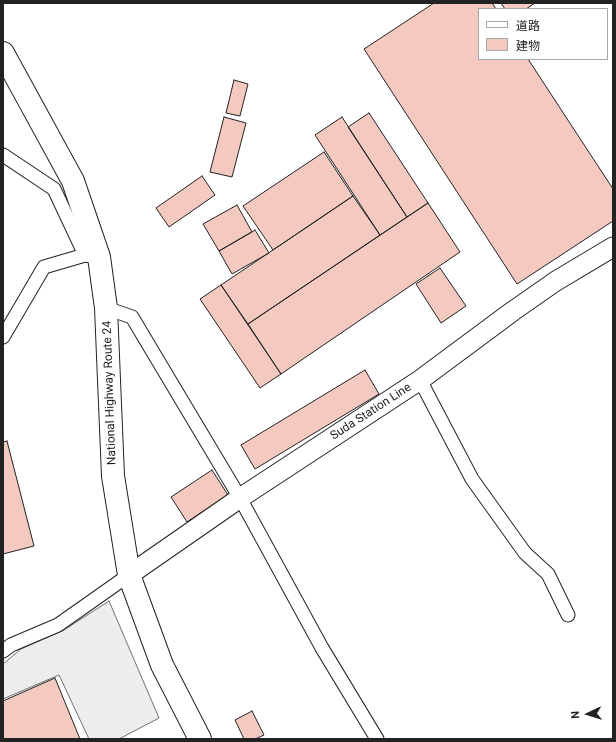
<!DOCTYPE html>
<meta charset="utf-8">
<style>
body{margin:0}
#map{position:relative;width:616px;height:742px;overflow:hidden;background:#fff;font-family:Roboto,"Noto Sans JP",sans-serif}
canvas{display:block}
.frame{position:absolute;inset:0;border:4px solid #222;pointer-events:none}
.legend{position:absolute;left:478px;top:8px;width:130px;height:52px;box-sizing:border-box;background:#fff;border:1px solid #a7a7a7;margin:0;padding:5px 7px;list-style:none;font-size:12px;color:#222}
.legend li{display:flex;align-items:center;gap:8px;height:20px}
.legend b{width:20px;border:1px solid #a7a7a7}
.north{position:absolute;left:568px;top:694px;width:40px;height:40px;-webkit-text-stroke:3px #fff;paint-order:stroke;rotate:266deg;font-size:11px;font-weight:700;line-height:16px;text-align:center;color:#222}
.north::after{content:'';display:block;margin:auto;width:14px;height:18px;background:#222;clip-path:polygon(50% 0,100% 100%,50% 72%,0 100%)}
</style>
<div id="map">
<canvas width="616" height="742"></canvas>
<div class="frame"></div>
<ul class="legend">
<li><b style="height:5px;background:#fff"></b>道路</li>
<li><b style="height:11px;background:#f3c9c0"></b>建物</li>
</ul>
<div class="north">N</div>
</div>
<script>
const ctx = document.querySelector('canvas').getContext('2d');
ctx.lineJoin = 'round';
function paint(path, color) {
  ctx.fillStyle = color;
  ctx.fill(path, 'evenodd');
}
function poly(rows) {
  const path = new Path2D();
  for (const r of rows) {
    path.moveTo(r[0], r[1]);
    for (let i = 2; i < r.length; i += 2) path.lineTo(r[i], r[i + 1]);
  }
  return path;
}
function stroke(path, color, width, dash) {
  ctx.strokeStyle = color;
  ctx.lineWidth = width;
  ctx.lineCap = dash ? 'butt' : 'round';
  ctx.setLineDash(dash || []);
  ctx.stroke(path);
}
function write(font, color, halo, rows, align = 'center') {
  ctx.font = font + ' Roboto,sans-serif';
  ctx.lineWidth = 3;
  ctx.setLineDash([]);
  ctx.textBaseline = 'middle';
  ctx.strokeStyle = halo;
  ctx.fillStyle = color;
  for (const [text, x, y, turn = 0] of rows) {
    ctx.save();
    ctx.translate(x, y);
    ctx.rotate((+turn || 0) * Math.PI / 180);
    ctx.textAlign = isNaN(turn) ? turn : align;
    if (halo) ctx.strokeText(text, 0, 0);
    ctx.fillText(text, 0, 0);
    ctx.restore();
  }
}
const parking = poly([
 [109,601,159,718,119,739,89,739,59,675,3,699,3,664,21,649,64,630,109,601]
]);
paint(parking, '#ededed');
stroke(parking, '#6f6f6f', 1);
const building = poly([
 [434,3,492,3,496,9,479,9,479,59,528,59,613,189,613,221,517,284,364,49,434,3],
 [501,3,535,3,526,9,505,9,501,3],
 [234,80,248,84,240,116,226,113,234,80],
 [369,113,428,203,407,217,348,127,369,113],
 [224,117,246,123,232,177,210,172,224,117],
 [342,117,407,217,380,235,315,135,342,117],
 [324,152,353,196,273,250,243,206,324,152],
 [202,176,215,195,169,227,156,208,202,176],
 [353,196,380,235,248,324,221,285,353,196],
 [428,203,460,252,281,374,248,324,428,203],
 [237,205,252,232,219,251,203,224,237,205],
 [255,230,269,253,232,274,219,251,255,230],
 [440,268,466,306,441,323,416,284,440,268],
 [221,285,281,374,260,388,200,299,221,285],
 [365,370,379,394,255,469,241,445,365,370],
 [7,441,34,546,3,554,3,442,7,441],
 [212,470,228,495,187,522,171,497,212,470],
 [55,678,80,739,3,739,3,701,55,678],
 [252,711,264,735,255,739,244,739,235,720,252,711]
]);
paint(building, '#f3c9c0');
stroke(building, '#222', 1);
const minor = poly([
 [3,155,54,189,85,255,99,257],
 [106,308,132,317,240,498,322,648,377,739],
 [3,337,44,267,85,255],
 [420,380,472,479,525,553,548,574,568,615],
 [3,651,11,645,58,625,129,575]
]);
const secondary = poly([
 [129,575,240,498,420,380,513,311,556,281,613,247]
]);
const trunk = poly([
 [3,53,73,181,99,257,106,308,113,476,129,575,162,665,200,739]
]);
stroke(minor, '#222', 15);
stroke(secondary, '#222', 21);
stroke(trunk, '#222', 24);
stroke(minor, '#fff', 13);
stroke(secondary, '#fff', 19);
stroke(trunk, '#fff', 22);
write('12px', '#222', '#fff', [
 ["National Highway Route 24",110,393,-92],
 ["Suda Station Line",371,412,-33]
]);
</script>
